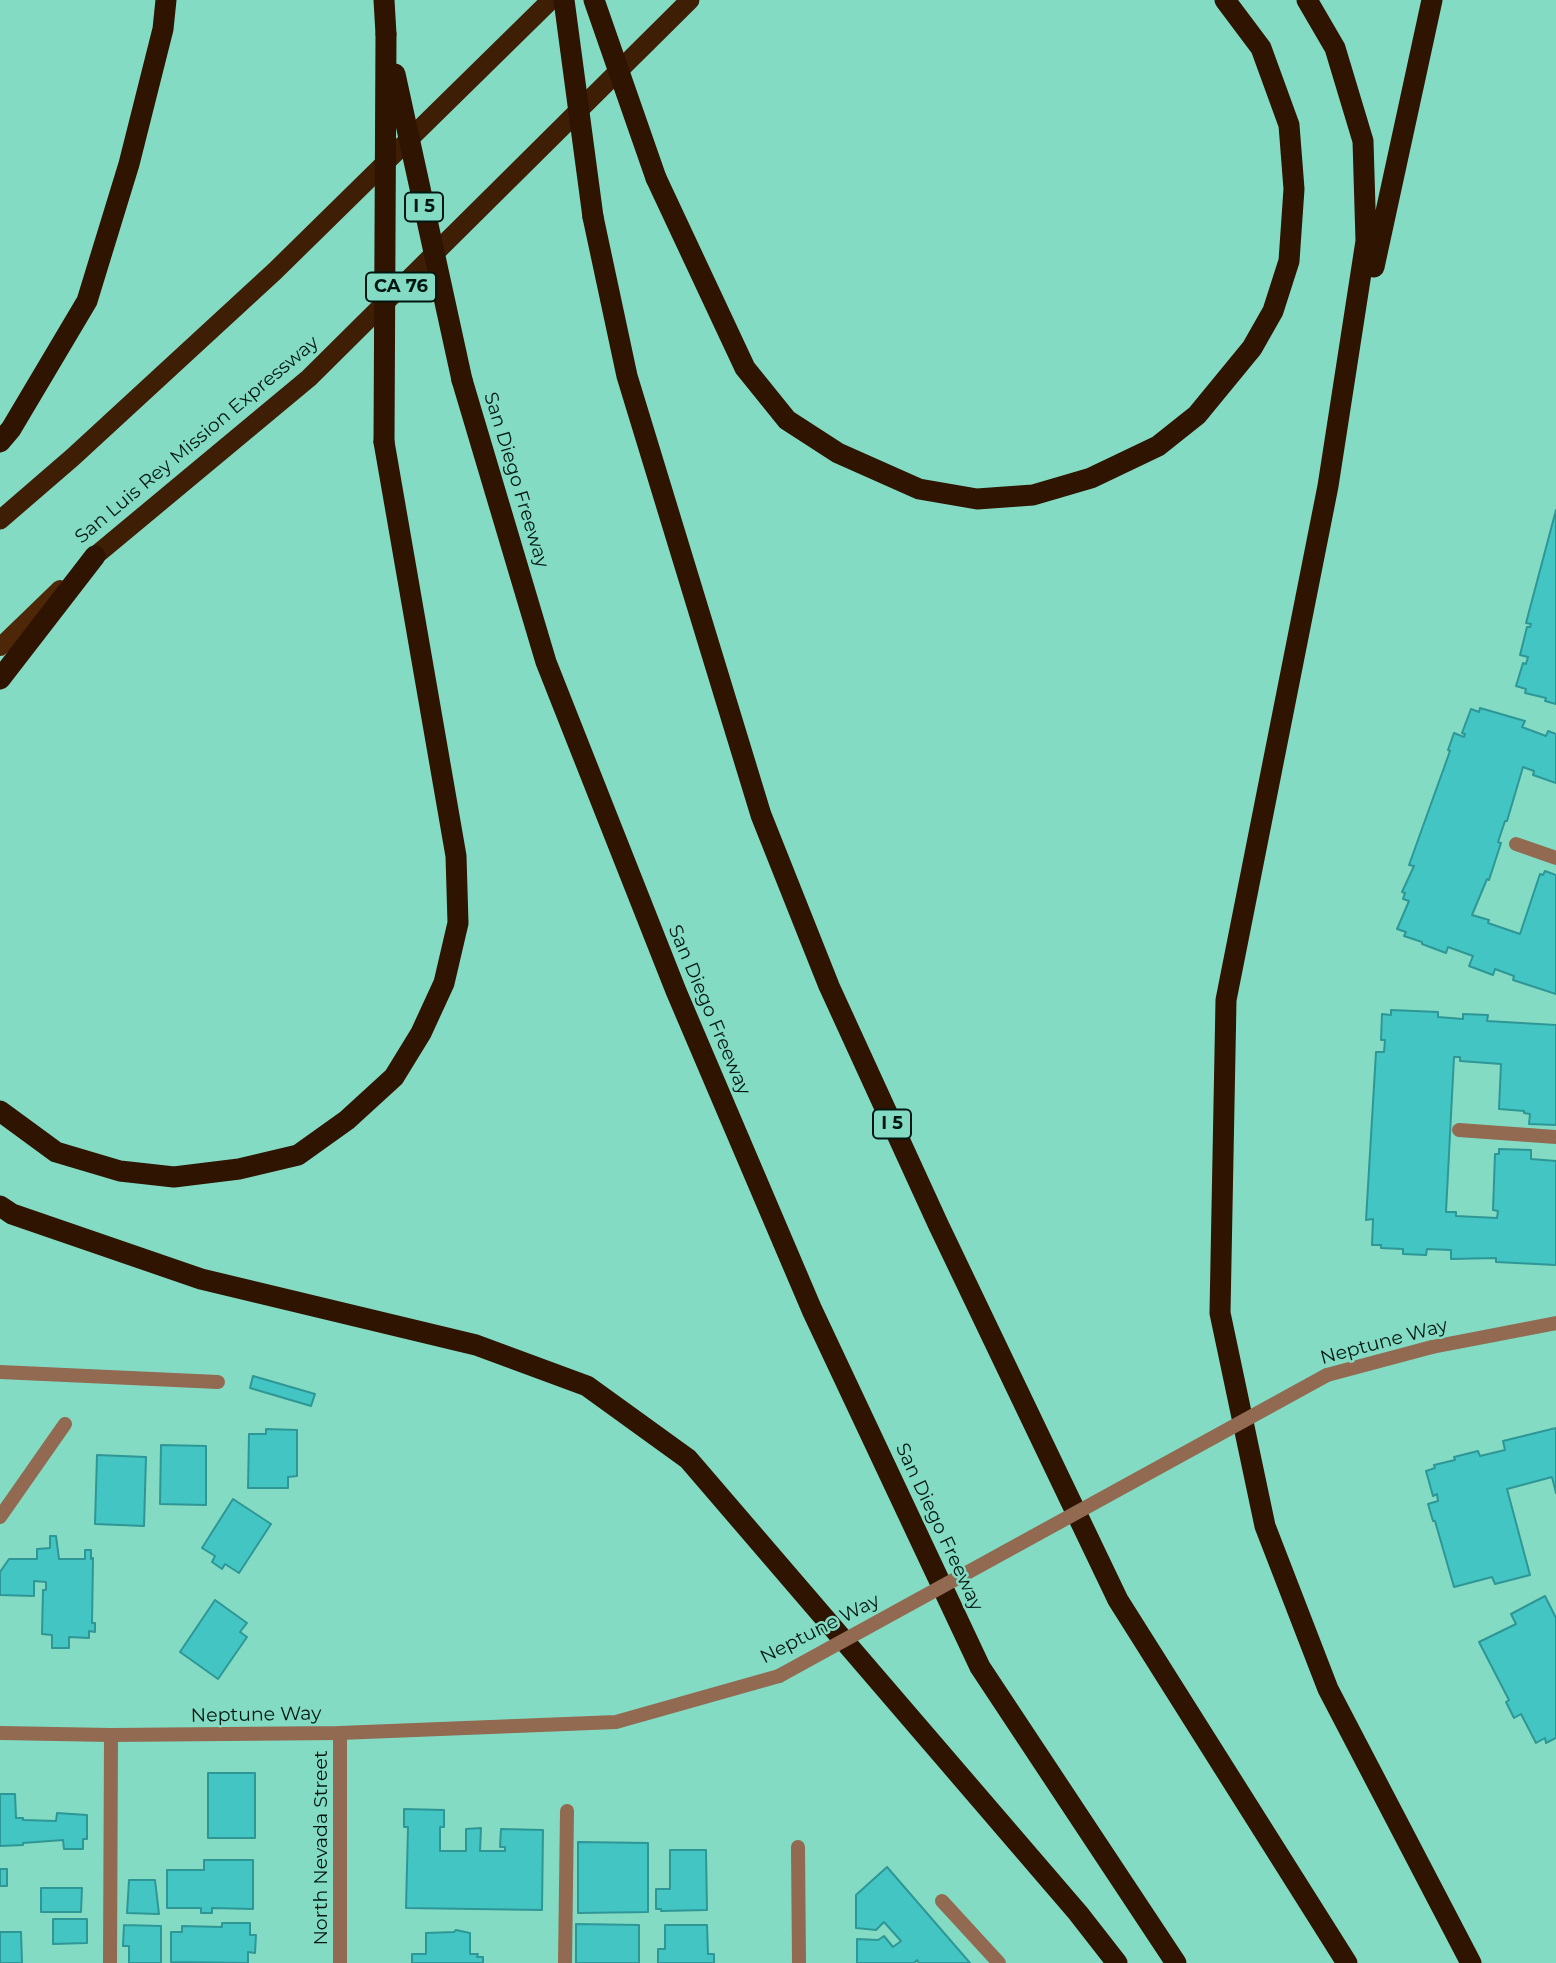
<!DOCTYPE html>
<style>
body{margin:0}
canvas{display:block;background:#83dbc3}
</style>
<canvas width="1556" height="1963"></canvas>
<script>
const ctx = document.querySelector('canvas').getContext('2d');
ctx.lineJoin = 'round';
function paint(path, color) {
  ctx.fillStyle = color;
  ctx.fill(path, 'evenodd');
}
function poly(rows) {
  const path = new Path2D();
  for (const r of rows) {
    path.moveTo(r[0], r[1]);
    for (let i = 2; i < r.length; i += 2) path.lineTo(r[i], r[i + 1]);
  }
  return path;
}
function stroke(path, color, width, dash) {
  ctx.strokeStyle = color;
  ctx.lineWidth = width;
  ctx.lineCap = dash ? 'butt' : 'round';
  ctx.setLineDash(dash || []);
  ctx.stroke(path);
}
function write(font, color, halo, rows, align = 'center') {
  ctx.font = font + ' Montserrat,sans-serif';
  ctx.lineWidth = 5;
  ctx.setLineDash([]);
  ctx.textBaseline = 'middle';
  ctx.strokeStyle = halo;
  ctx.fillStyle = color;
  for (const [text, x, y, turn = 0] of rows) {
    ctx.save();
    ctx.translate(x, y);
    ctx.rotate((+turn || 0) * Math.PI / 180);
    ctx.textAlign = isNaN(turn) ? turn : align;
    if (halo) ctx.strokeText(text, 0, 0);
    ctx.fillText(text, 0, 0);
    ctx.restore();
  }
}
const building = poly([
 [1556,510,1556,704,1545,701,1546,698,1525,693,1526,689,1516,686,1523,663,1526,664,1528,657,1520,655,1527,627,1530,627,1531,624,1526,623,1556,510],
 [1480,708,1525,721,1522,727,1546,736,1548,731,1556,734,1556,783,1533,775,1534,771,1523,767,1507,821,1505,821,1498,842,1501,843,1489,880,1487,879,1472,915,1489,920,1488,923,1520,934,1540,874,1543,875,1545,871,1556,875,1556,994,1513,980,1514,976,1495,969,1493,975,1469,966,1473,956,1448,947,1446,953,1422,944,1422,942,1404,936,1406,932,1397,929,1409,901,1403,899,1405,893,1402,892,1414,866,1409,865,1450,751,1448,750,1454,733,1464,737,1465,734,1462,733,1471,709,1479,712,1480,708],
 [1391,1010,1438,1012,1438,1017,1463,1019,1463,1014,1488,1015,1487,1021,1556,1025,1556,1125,1529,1124,1530,1114,1524,1113,1524,1111,1499,1109,1501,1064,1460,1061,1460,1057,1454,1057,1446,1212,1456,1212,1456,1216,1497,1218,1498,1211,1493,1210,1495,1154,1499,1154,1499,1149,1531,1150,1531,1159,1556,1161,1556,1265,1496,1262,1496,1258,1451,1259,1451,1250,1427,1249,1426,1255,1403,1254,1403,1249,1381,1248,1381,1245,1372,1245,1373,1219,1366,1220,1376,1052,1384,1052,1385,1040,1381,1040,1382,1014,1391,1015,1391,1010],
 [253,1376,315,1394,311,1406,250,1388,253,1376],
 [1556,1428,1556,1493,1552,1477,1507,1489,1530,1575,1495,1584,1492,1577,1454,1587,1435,1521,1433,1521,1428,1504,1438,1501,1437,1494,1433,1496,1426,1471,1435,1468,1434,1465,1455,1460,1454,1457,1478,1451,1480,1456,1505,1450,1503,1441,1556,1428],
 [266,1429,297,1430,297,1476,288,1477,288,1488,248,1488,249,1434,266,1434,266,1429],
 [161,1445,206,1446,206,1505,160,1504,161,1445],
 [97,1455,146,1457,144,1526,95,1524,97,1455],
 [233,1499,271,1524,239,1573,225,1564,222,1569,212,1562,215,1556,202,1548,233,1499],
 [50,1536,56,1536,59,1559,85,1559,85,1550,91,1550,91,1559,93,1558,92,1623,95,1623,95,1632,89,1631,89,1638,69,1637,69,1648,52,1648,52,1635,42,1634,43,1590,46,1590,46,1582,34,1581,34,1596,0,1595,0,1572,9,1559,37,1559,37,1549,50,1548,50,1536],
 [1545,1596,1556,1618,1556,1738,1546,1743,1545,1738,1536,1743,1521,1714,1514,1718,1506,1702,1509,1700,1479,1642,1516,1624,1511,1614,1545,1596],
 [215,1600,247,1623,240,1632,247,1637,218,1679,180,1652,215,1600],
 [208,1773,255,1773,255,1838,208,1838,208,1773],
 [0,1794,15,1794,16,1818,23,1818,23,1820,56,1821,57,1813,87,1815,87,1839,83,1839,83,1849,64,1849,63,1840,23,1843,23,1845,0,1846,0,1794],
 [404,1809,444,1810,444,1827,440,1827,440,1851,466,1851,466,1829,481,1828,480,1851,505,1851,505,1847,500,1847,501,1829,543,1830,542,1910,406,1908,408,1827,404,1827,404,1809],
 [578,1842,648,1843,648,1912,578,1913,578,1842],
 [670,1850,706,1850,707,1910,661,1911,661,1909,656,1909,656,1889,670,1889,670,1850],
 [204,1860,253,1860,253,1909,212,1908,212,1913,201,1913,201,1908,167,1908,167,1870,204,1870,204,1860],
 [887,1867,970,1963,919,1963,917,1960,914,1963,857,1963,857,1939,878,1940,884,1936,893,1947,901,1941,884,1922,876,1930,856,1928,856,1895,887,1867],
 [0,1869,7,1869,7,1886,0,1886,0,1869],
 [129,1880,155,1880,159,1914,127,1913,129,1880],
 [41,1888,82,1888,81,1912,41,1912,41,1888],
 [53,1919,87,1919,87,1943,53,1944,53,1919],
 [222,1923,250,1923,250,1935,256,1935,255,1953,248,1952,248,1963,171,1962,171,1932,182,1932,182,1926,222,1927,222,1923],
 [576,1924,639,1925,639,1963,576,1963,576,1924],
 [124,1925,161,1926,161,1963,129,1963,129,1946,123,1946,124,1925],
 [665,1925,707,1925,708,1954,714,1954,714,1963,658,1963,658,1949,665,1949,665,1925],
 [456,1930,470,1933,470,1954,478,1954,477,1957,483,1957,483,1963,412,1963,412,1954,426,1954,426,1933,454,1932,456,1930],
 [0,1932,21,1932,22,1963,0,1963,0,1932]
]);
paint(building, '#43c5c4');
stroke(building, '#2e9796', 2);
stroke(poly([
 [1516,844,1556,858],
 [1459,1130,1556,1137],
 [0,1372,218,1382],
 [942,1901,999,1963],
 [110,1963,111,1735],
 [565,1963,567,1811]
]), '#916a51', 14);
stroke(poly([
 [1432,1347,1556,1323],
 [0,1517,65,1424],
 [340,1733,340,1963],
 [798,1847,799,1963]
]), '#916a51', 14);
stroke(poly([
 [1327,1375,1432,1347],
 [0,1733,111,1735,340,1733,616,1722,779,1676]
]), '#916a51', 14);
stroke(poly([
 [0,647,60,589]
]), '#4d2708', 18);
stroke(poly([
 [0,520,73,457,275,271,551,0],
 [95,556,309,378,690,0]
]), '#3e1e04', 19);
stroke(poly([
 [384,0,386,34],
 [1307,0,1335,48,1363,141,1366,241,1328,486,1226,1000,1220,1313,1265,1526,1328,1689,1471,1963],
 [656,178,745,368,787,420,838,453,919,489,977,499,1033,495,1091,478,1158,446,1197,415,1252,348,1273,311,1289,261,1294,189,1289,125,1261,48,1225,0],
 [593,217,627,376,761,815,829,986,938,1224,1118,1600,1347,1963],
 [1374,267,1432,0],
 [462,380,546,662,676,991,812,1310,980,1667,1176,1963],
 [0,442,11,429,87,301,129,164,163,29,166,0],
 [0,679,95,556],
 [0,1111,56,1152,120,1171,174,1177,239,1169,298,1155,347,1120,394,1077,421,1033,444,983,458,923,456,856,384,442],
 [0,1206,12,1214,201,1279,476,1345,587,1386,688,1459,1078,1913,1117,1963]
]), '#2f1401', 21);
stroke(poly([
 [779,1676,1327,1375]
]), '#916a51', 14);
stroke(poly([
 [564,0,593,217],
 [594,0,656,178],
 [395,74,462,380],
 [384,442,386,34]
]), '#2f1401', 21);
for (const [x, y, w] of [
 [424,207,38],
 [401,287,70],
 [892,1124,38]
]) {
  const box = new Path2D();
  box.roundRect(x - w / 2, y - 14.5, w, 29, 5);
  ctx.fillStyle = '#83dbc3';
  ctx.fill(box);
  stroke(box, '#001711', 2);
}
write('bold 18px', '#001711', null, [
 ["I 5",424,207],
 ["CA 76",401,287],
 ["I 5",892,1124]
]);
write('19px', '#001711', '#83dbc3', [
 ["San Luis Rey Mission Expressway",197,440,-40],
 ["San Diego Freeway",516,480,73],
 ["San Diego Freeway",709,1010,67],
 ["Neptune Way",1384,1342,-15],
 ["San Diego Freeway",939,1527,65],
 ["Neptune Way",820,1629,-27],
 ["Neptune Way",256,1715,-1],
 ["North Nevada Street",321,1848,-90]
]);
</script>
